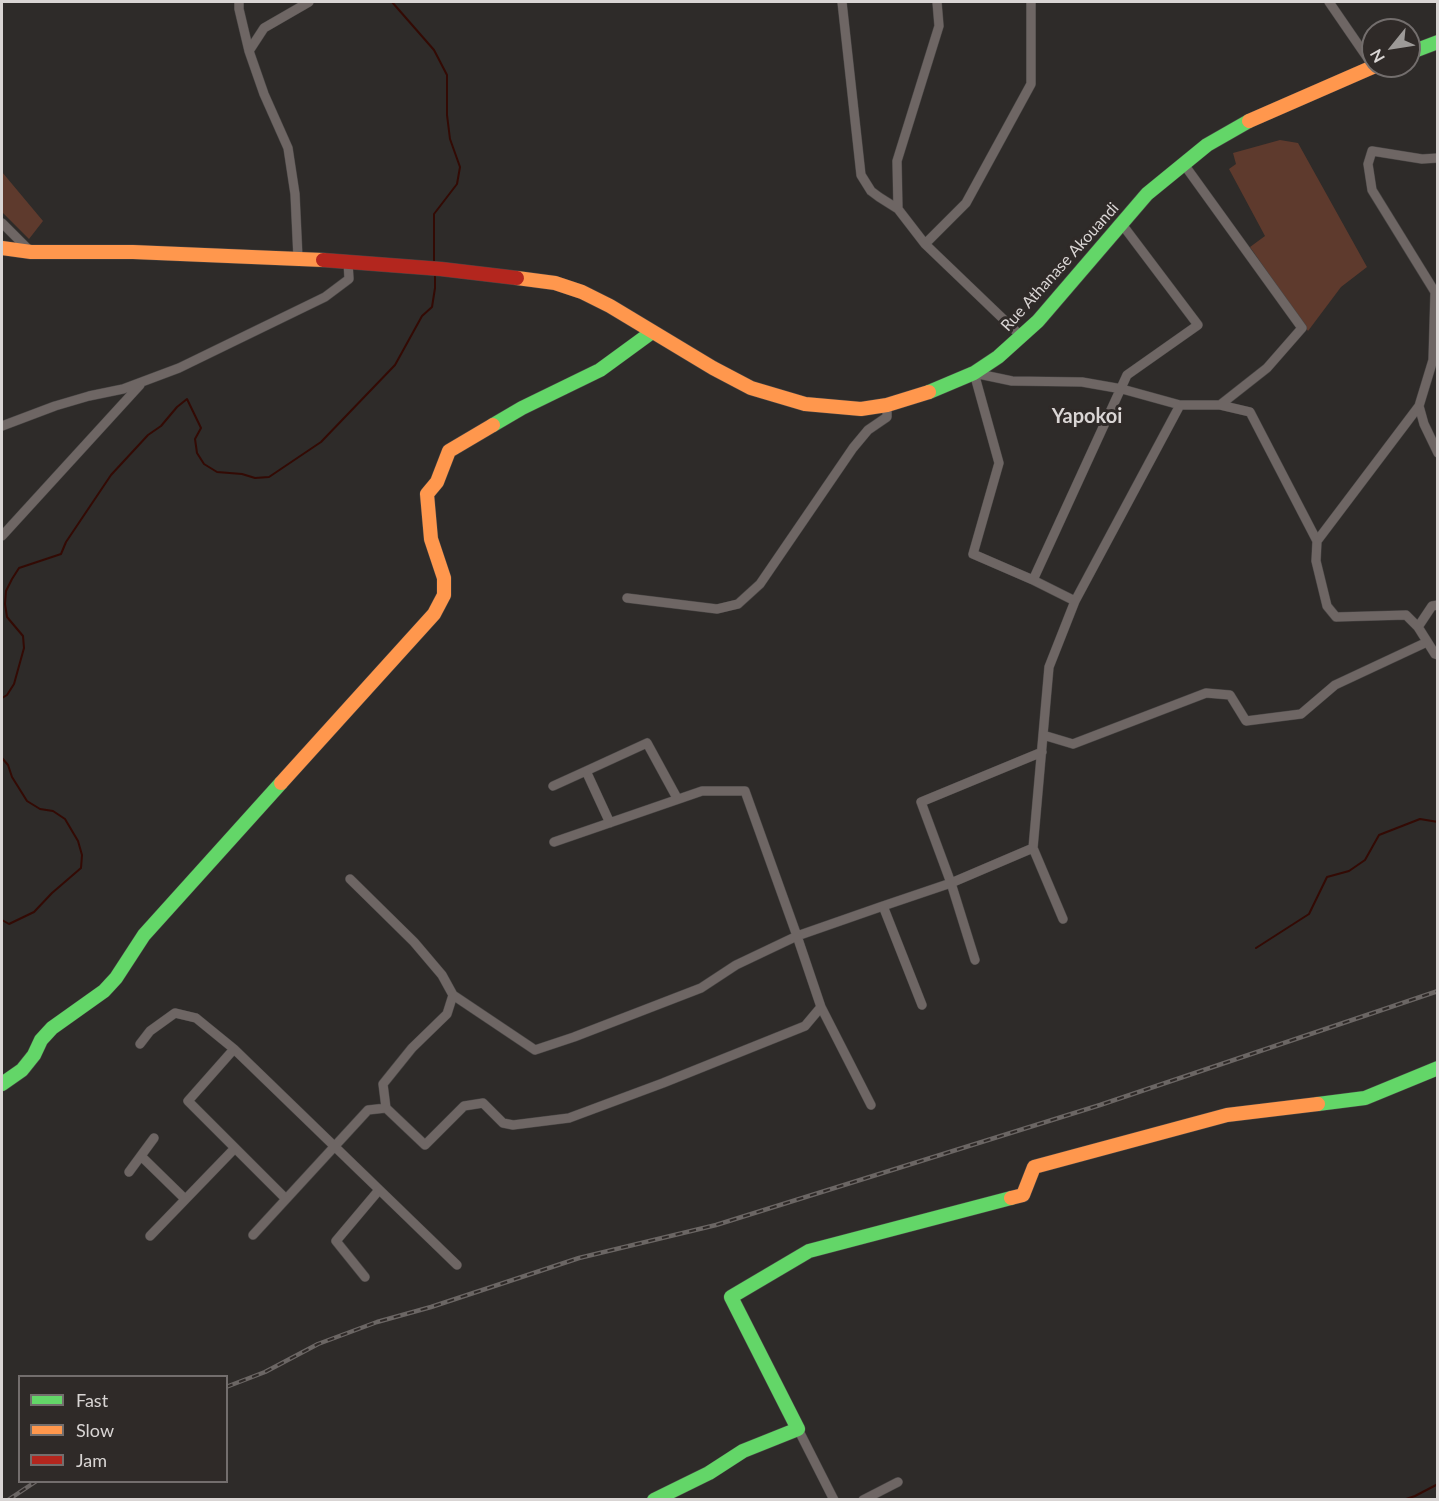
<!DOCTYPE html>
<style>
body{margin:0}
#map{position:relative;width:1439px;height:1501px;overflow:hidden;background:#2e2b29;font-family:Lato,sans-serif}
canvas{display:block}
.frame{position:absolute;inset:0;border:3px solid #d9d5d4;pointer-events:none}
.legend{position:absolute;left:18px;top:1375px;width:210px;height:108px;box-sizing:border-box;background:#2f2a28;border:2px solid #736e6d;margin:0;padding:8px 10px;list-style:none;font-size:18px;color:#d9d5d4}
.legend li{display:flex;align-items:center;gap:12px;height:30px}
.legend b{width:30px;border:2px solid #736e6d}
.north{position:absolute;left:1361px;top:18px;width:60px;height:60px;box-sizing:border-box;background:#2f2a28;border:2px solid #736e6d;border-radius:50%;rotate:240deg;font-size:16px;font-weight:700;line-height:24px;text-align:center;color:#d9d5d4}
.north::after{content:'';display:block;margin:auto;width:21px;height:27px;background:#9d9a98;clip-path:polygon(50% 0,100% 100%,50% 72%,0 100%)}
</style>
<div id="map">
<canvas width="1439" height="1501"></canvas>
<div class="frame"></div>
<ul class="legend">
<li><b style="height:8px;background:#63d668"></b>Fast</li>
<li><b style="height:8px;background:#ff974d"></b>Slow</li>
<li><b style="height:8px;background:#b3261e"></b>Jam</li>
</ul>
<div class="north">N</div>
</div>
<script>
const ctx = document.querySelector('canvas').getContext('2d');
ctx.lineJoin = 'round';
function paint(path, color) {
  ctx.fillStyle = color;
  ctx.fill(path, 'evenodd');
}
function poly(rows) {
  const path = new Path2D();
  for (const r of rows) {
    path.moveTo(r[0], r[1]);
    for (let i = 2; i < r.length; i += 2) path.lineTo(r[i], r[i + 1]);
  }
  return path;
}
function stroke(path, color, width, dash) {
  ctx.strokeStyle = color;
  ctx.lineWidth = width;
  ctx.lineCap = dash ? 'butt' : 'round';
  ctx.setLineDash(dash || []);
  ctx.stroke(path);
}
function write(font, color, halo, rows, align = 'center') {
  ctx.font = font + ' Lato,sans-serif';
  ctx.lineWidth = 6;
  ctx.setLineDash([]);
  ctx.textBaseline = 'middle';
  ctx.strokeStyle = halo;
  ctx.fillStyle = color;
  for (const [text, x, y, turn = 0] of rows) {
    ctx.save();
    ctx.translate(x, y);
    ctx.rotate((+turn || 0) * Math.PI / 180);
    ctx.textAlign = isNaN(turn) ? turn : align;
    if (halo) ctx.strokeText(text, 0, 0);
    ctx.fillText(text, 0, 0);
    ctx.restore();
  }
}
paint(poly([
 [1280,140,1298,143,1367,267,1341,287,1308,331,1250,247,1265,236,1229,169,1236,164,1233,153],
 [2,172,43,221,29,239,2,212]
]), '#5e3a2d');
stroke(poly([
 [392,2,434,50,447,75,447,115,450,139,460,167,457,184,434,214,434,262],
 [2,698,7,695,14,684,24,648,23,636,7,617,5,604,6,591,12,579,19,568,61,554,66,542,111,475,148,435,161,426,177,407,187,399,201,428,195,439,197,453,204,464,217,472,242,474,255,478,269,477,321,442,395,365,422,316,432,307,435,288,435,274],
 [2,758,8,765,12,777,27,801,40,809,53,811,65,819,78,841,82,855,81,868,52,893,34,912,9,924,2,920],
 [1256,948,1309,914,1327,877,1349,871,1365,860,1379,835,1420,819,1438,822],
 [1403,1500,1415,1496,1438,1484]
]), '#330a04', 2);
const street = poly([
 [239,2,239,9,249,51],
 [842,2,861,175,871,191,879,197,898,209],
 [937,2,939,26,897,161,898,209,925,244,1022,337],
 [1329,2,1373,66],
 [1183,163,1302,328,1267,368,1220,405],
 [2,223,31,252],
 [925,244,966,203,1031,84,1031,2],
 [298,258,295,194,288,148,264,94,249,51,264,28,309,2],
 [1419,406,1424,424,1438,453],
 [2,426,55,406,89,396,123,389,179,368,325,297,349,279,348,262],
 [2,536,140,385],
 [1317,541,1419,406,1433,360,1435,292,1372,190,1368,164,1372,151,1422,159,1438,158],
 [1033,580,1127,375,1198,325,1121,223],
 [627,598,717,609,738,604,760,584,853,448,868,430,887,417,887,405],
 [1075,601,1033,580,973,554,999,463,974,373,1012,381,1082,382,1122,389,1180,405,1220,405,1250,412,1317,541,1316,561,1327,606,1336,617,1406,615,1418,627,1435,654,1438,655],
 [1418,627,1432,606,1438,605],
 [1043,735,1073,744,1206,693,1230,695,1246,721,1301,714,1335,685,1427,642],
 [586,771,647,743,677,798],
 [553,786,586,771,610,823],
 [1033,848,951,883,921,802,1042,752],
 [350,879,414,942,442,975,453,995,447,1014,412,1048,383,1084,386,1108],
 [883,906,951,883,975,960],
 [1063,919,1033,848,1049,667,1075,601,1180,405],
 [453,995,535,1050,574,1037,701,988,736,965,797,936,745,791,702,791,554,842],
 [140,1044,150,1031,175,1013,196,1018,234,1049],
 [871,1105,821,1007,797,936,883,906,922,1005],
 [235,1148,188,1101,234,1049,457,1265],
 [141,1156,185,1199],
 [129,1172,154,1138],
 [253,1235,368,1110,386,1108,425,1145,464,1106,483,1103,503,1123,513,1125,569,1118,663,1083,805,1026,821,1007],
 [150,1236,235,1148,286,1199],
 [365,1277,336,1241,379,1190],
 [798,1429,834,1500],
 [863,1500,898,1482]
]);
const fast = poly([
 [1409,53,1438,42],
 [929,392,974,373,998,357,1038,321,1147,194,1207,145,1249,121],
 [493,425,522,408,600,370,652,332],
 [2,1084,22,1070,34,1055,41,1040,52,1028,104,991,116,978,144,935,281,783],
 [1318,1104,1365,1098,1438,1068],
 [654,1500,709,1473,743,1451,798,1429,731,1297,809,1251,1011,1198]
]);
const slow = poly([
 [1249,121,1375,66],
 [2,248,31,252,133,252,323,260],
 [517,278,555,283,582,292,610,306,713,368,751,388,805,404,861,409,887,405,929,392],
 [281,783,434,614,444,595,444,578,431,539,427,494,437,482,449,451,493,425],
 [1011,1198,1023,1195,1034,1167,1227,1115,1318,1104]
]);
const jam = poly([
 [323,260,441,269,517,278]
]);
stroke(street, '#494645', 10);
stroke(fast, '#494645', 15);
stroke(slow, '#494645', 15);
stroke(jam, '#494645', 15);
stroke(street, '#6e6664', 9);
stroke(fast, '#63d668', 14);
stroke(slow, '#ff974d', 14);
stroke(jam, '#b3261e', 14);
const rail = poly([
 [226,1387,265,1372,318,1344,377,1322,431,1307,579,1258,716,1225,1100,1105,1438,991],
 [8,1500,35,1482]
]);
stroke(rail, '#6b6664', 4.5);
stroke(rail, '#2f2a28', 2, [7]);
write('16px', '#d9d5d4', '#2f2a28', [
 ["Rue Athanase Akouandi",1060,267,-48]
]);
write('bold 20px', '#d9d5d4', '#2f2a28', [
 ["Yapokoi",1087,417]
]);
</script>
